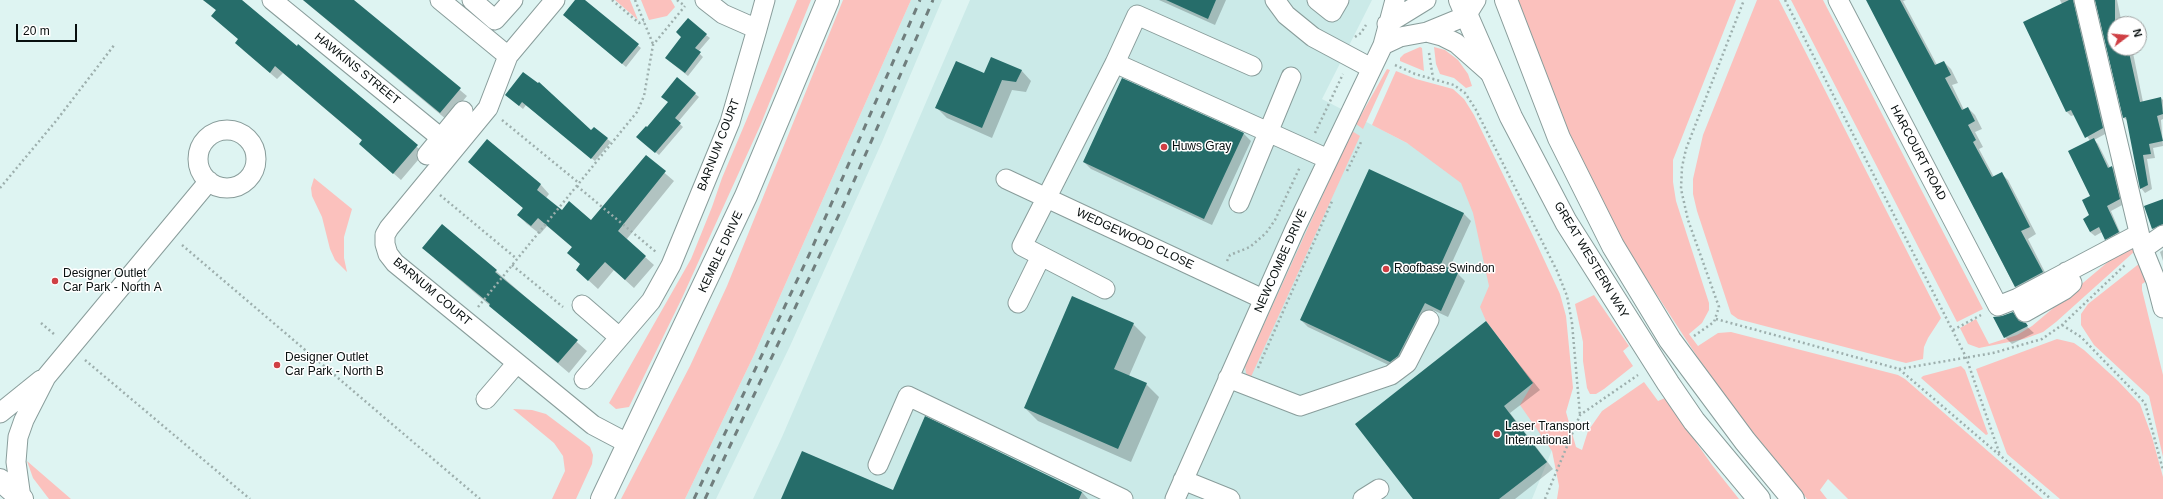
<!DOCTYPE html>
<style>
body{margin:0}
#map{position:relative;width:2163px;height:499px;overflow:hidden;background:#def4f2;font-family:Helvetica,sans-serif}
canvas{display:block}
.north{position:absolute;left:2107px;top:16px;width:40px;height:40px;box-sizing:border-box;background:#fff;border:1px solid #9c9f9f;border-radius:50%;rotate:74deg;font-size:11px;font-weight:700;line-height:16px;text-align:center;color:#080f0f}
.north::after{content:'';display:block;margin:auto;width:14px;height:18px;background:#cf3f44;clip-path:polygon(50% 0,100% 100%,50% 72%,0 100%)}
.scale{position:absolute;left:16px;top:24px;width:61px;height:18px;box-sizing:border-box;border:2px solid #080f0f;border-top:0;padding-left:5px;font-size:12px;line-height:14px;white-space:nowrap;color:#080f0f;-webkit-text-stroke:3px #fff;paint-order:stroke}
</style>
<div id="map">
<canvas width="2163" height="499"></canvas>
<div class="north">N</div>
<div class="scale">20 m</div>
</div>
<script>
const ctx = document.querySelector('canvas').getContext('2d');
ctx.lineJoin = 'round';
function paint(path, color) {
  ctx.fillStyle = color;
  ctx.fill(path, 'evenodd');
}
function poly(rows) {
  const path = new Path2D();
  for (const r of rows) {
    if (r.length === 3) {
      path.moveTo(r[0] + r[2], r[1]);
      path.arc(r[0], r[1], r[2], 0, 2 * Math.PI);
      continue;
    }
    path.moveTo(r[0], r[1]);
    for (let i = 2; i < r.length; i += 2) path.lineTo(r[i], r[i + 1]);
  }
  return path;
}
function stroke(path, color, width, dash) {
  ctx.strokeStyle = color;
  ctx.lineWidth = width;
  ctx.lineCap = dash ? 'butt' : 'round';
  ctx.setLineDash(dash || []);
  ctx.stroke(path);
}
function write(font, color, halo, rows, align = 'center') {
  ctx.font = font + ' Helvetica,sans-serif';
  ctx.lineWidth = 3;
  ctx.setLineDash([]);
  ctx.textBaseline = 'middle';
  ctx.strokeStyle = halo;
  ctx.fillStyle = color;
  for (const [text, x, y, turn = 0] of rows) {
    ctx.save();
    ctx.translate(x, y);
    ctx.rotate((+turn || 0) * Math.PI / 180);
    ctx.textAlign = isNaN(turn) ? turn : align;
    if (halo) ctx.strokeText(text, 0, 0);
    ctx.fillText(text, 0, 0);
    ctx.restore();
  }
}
paint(poly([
 [911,0,942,0,882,142,790,346,716,499,685,499,754,355],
 [970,0,1372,0,1322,99,1459,170,1563,423,1532,499,753,499,782,437]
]), '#cbeae8');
paint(poly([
 [615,0,630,0,638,20],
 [641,0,671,0,675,7,667,16,649,20],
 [797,0,811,0,760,126,682,298,629,407,616,409,609,403,691,259,712,207,722,178],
 [843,0,911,0,754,355,685,499,621,499,690,366,727,286],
 [1517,0,1736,0,1673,160,1673,182,1676,201,1709,303,1709,310,1702,323,1689,334,1698,346,1718,333,1731,332,1898,375,1905,379,2043,499,1848,499,1828,479,1820,490,1827,499,1807,499,1763,446,1700,361,1627,249,1606,212,1559,116],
 [1757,0,1779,0,1941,318,1928,338,1924,347,1923,359,1906,363,1898,361,1738,319,1731,314,1697,211,1693,194,1693,179,1703,135],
 [1791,0,1823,0,1983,309,1957,322],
 [1420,47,1422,48,1424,71,1400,61,1400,58,1404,54],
 [1434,47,1445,50,1458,60,1468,74,1472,86,1466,88,1454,78,1440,74,1436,64],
 [1387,69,1390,70,1363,129,1356,124],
 [1396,71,1416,79,1453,89,1464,99,1474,115,1534,238,1560,294,1566,316,1573,388,1566,412,1576,447,1582,450,1588,431,1602,411,1644,382,1658,401,1665,398,1712,465,1739,499,1557,499,1559,486,1552,451,1520,405,1533,383,1486,321,1480,307,1489,286,1473,213,1461,183,1407,143,1372,125],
 [1352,131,1360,136,1250,379,1246,373,1245,366],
 [314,178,352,209,344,237,344,258,347,272,335,260,330,249,322,217,312,196,311,188],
 [2133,244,2135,251,2056,322,2043,332,2024,339,1979,348,1968,344,1960,328,1976,319,1989,344,2017,335,2032,326,2122,250],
 [2140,263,2148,280,2142,284,2142,290,2163,375,2163,457,2149,396,2094,345,2081,325,2081,314,2088,304],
 [1594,295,1629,346,1623,351,1633,366,1604,389,1596,394,1590,394,1587,388,1583,361,1583,342,1575,304],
 [2057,339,2074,343,2084,350,2118,381,2140,404,2152,437,2163,477,2163,499,2060,499,2007,454,1976,369],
 [1961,366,1965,370,1988,434,1986,435,1921,378,1923,376],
 [513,409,532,410,546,414,590,447,593,455,592,464,576,499,552,499,565,471,563,456,554,443],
 [27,461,71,499,49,499,33,478]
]), '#fbc1bd');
paint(poly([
 [203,0,241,0,424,153,401,180,360,144,363,141,283,73,277,79,243,50,239,40,217,11],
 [303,0,352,0,467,96,447,120],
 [577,0,584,0,641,48,626,67,568,18],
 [1159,0,1226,0,1215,25],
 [1867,0,1906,0,1903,1,1937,65,1944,62,1951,69,1958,83,1952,85,1964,110,1968,108,1975,115,1982,129,1975,132,1983,147,1979,149,1994,177,2001,173,2008,180,2036,234,2028,239,2049,280,2023,294,2015,287],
 [2060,0,2079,0,2107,133,2094,140,2098,144,2110,168,2112,167,2116,171,2124,204,2111,211,2122,237,2110,243,2102,232,2095,236,2090,232,2090,141,2074,115,2071,116,2067,112,2062,4],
 [2095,0,2117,0,2122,24,2115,24,2115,48,2132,48,2143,102,2161,98,2163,100,2163,119,2161,120,2163,146,2153,148,2155,158,2147,159,2152,189,2145,193,2141,188,2128,121,2124,118],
 [706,35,710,38,698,52,703,57,688,76,669,61,682,37],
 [1021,70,1031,81,1026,92,1012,90,992,138,947,118,937,108,985,74],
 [677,79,699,97,678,122,683,127,659,155,641,140,647,129,669,103],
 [1122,79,1244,134,1251,141,1212,225,1091,169,1084,162],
 [506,95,591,131,594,128,611,142,595,161,526,105,523,109],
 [487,140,541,185,549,194,546,198,562,211,591,222,646,157,674,181,626,240,654,265,634,288,614,270,598,289,586,278,573,248,547,226,540,234,527,224,518,215,523,208,469,162],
 [1369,171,1464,214,1471,221,1449,269,1458,274,1465,281,1448,317,1433,310,1405,363,1397,369,1308,327,1301,320],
 [2163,203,2163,228,2156,232,2153,229,2146,206],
 [2163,250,2163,261,2160,252],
 [434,258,496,271,587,351,569,373],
 [2012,313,2034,333,2012,344,2005,337,2002,317],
 [1486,323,1540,390,1510,413,1553,469,1515,499,1414,499],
 [1133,324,1146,337,1129,376,1146,384,1159,397,1131,462,1038,421,1025,408],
 [894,492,1082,492,1088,499,782,499]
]), '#0003');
paint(poly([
 [203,0,242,0,297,46,298,44,418,145,393,174,359,144,362,140,282,72,275,66,270,73,235,43,238,39,211,16,216,10],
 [303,0,354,0,461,88,440,113],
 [575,0,585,0,639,44,622,64,563,15],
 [1166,0,1216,0,1208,19],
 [1866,0,1900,0,1935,65,1944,61,1951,75,1945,78,1954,95,1962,110,1968,107,1975,121,1968,125,1976,140,1973,142,1992,177,2002,172,2030,227,2021,231,2043,272,2015,287],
 [2069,0,2073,0,2103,128,2085,138,2071,110,2066,112,2023,22],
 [2095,0,2115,0,2115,48,2128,48,2140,102,2161,97,2163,114,2157,116,2163,141,2149,144,2151,154,2143,155,2148,185,2140,189,2126,117,2123,118],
 [688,18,707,34,695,48,701,52,685,73,665,58,681,37,676,32],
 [991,57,1022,70,1016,82,1002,80,982,128,935,108,956,61,984,73],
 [523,72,538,83,539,82,591,130,594,127,608,138,591,159,522,102,519,106,505,95],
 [677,77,696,93,675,118,681,123,655,153,636,137,646,126,647,127,668,102,661,97],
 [1122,78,1244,133,1204,219,1083,162],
 [2094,138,2108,168,2112,166,2120,199,2107,206,2119,232,2105,240,2099,227,2090,232,2083,219,2089,215,2082,200,2090,196,2068,151],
 [487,139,541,184,537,190,562,210,569,201,591,220,646,155,666,171,618,231,646,256,625,280,605,262,588,281,576,270,580,264,567,253,572,247,538,218,531,226,517,215,523,208,468,162],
 [1369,169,1464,213,1441,264,1458,273,1441,311,1425,303,1398,356,1390,362,1300,320],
 [2163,199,2163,224,2152,229,2144,206],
 [442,224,497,270,495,272,578,340,558,363,489,306,490,304,422,248],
 [1072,296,1134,323,1114,369,1147,383,1118,449,1024,408],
 [2013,312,2019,321,2026,323,2028,326,2004,338,1993,317,2002,316],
 [1486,321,1533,383,1504,406,1547,462,1499,499,1413,499,1355,424],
 [925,416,1082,492,1079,499,781,499,802,451,893,490]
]), '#266d6a');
const minor = poly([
 [272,0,441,138],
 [440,0,508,56],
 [472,0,495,20,513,0],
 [555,0,508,56,488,108,389,228,385,235,385,244,388,254,395,263,593,425,629,444],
 [1275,0,1286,15,1313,37,1371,68],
 [1317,0,1332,12,1339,0],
 [1838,0,1998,306,2018,298,2139,234],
 [2084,0,2143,249,2156,281,2163,308],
 [1387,24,1426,0],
 [757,29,765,0],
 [1427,32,1466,16,1476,0],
 [1383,45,1400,37,1427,32,1442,36,1456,43,1491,74],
 [1115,63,1328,159],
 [227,159,29],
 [427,155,463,111],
 [1006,179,1263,299],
 [1239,203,1291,77],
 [2143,249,2163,235],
 [1105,289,1022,246,1115,63,1137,15,1252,66],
 [2018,298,2025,312,2064,290,2072,283,2066,272],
 [1018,303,1041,256],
 [582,305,619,337],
 [1228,378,1300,406,1391,375,1407,363,1429,320],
 [584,379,651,301,671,265,730,122,757,29,723,14,705,0],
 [486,399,517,363],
 [0,413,41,380],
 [878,465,908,396,1123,499],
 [1183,480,1230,499],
 [21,498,16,462,18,437,24,420,46,377,209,181],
 [1175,499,1295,229,1383,45,1395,0],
 [1363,499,1379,489]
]);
const major = poly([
 [1460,0,1511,117,1566,222,1668,383,1694,421,1759,499],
 [1506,0,1559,138,1613,246,1670,340,1745,441,1793,499],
 [0,480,22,499],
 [602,499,746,196,828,0]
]);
stroke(minor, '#899d9b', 21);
stroke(major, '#899d9b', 24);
stroke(poly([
 [612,0,639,23,644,21],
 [635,0,653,44],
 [677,0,685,6],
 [1785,0,1966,357,2000,455],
 [1355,37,1361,33,1366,25],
 [1429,53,1433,78],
 [1395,65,1415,74,1454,85,1465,93,1475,108,1557,271,1567,296,1572,323,1580,415],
 [502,120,579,183],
 [1315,133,1343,74],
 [1347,171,1362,140],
 [577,186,656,252],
 [0,188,56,121,115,44],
 [440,195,517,259],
 [182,245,480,499],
 [1227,261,1230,255,1250,247,1266,233,1275,220,1300,167],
 [512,265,563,307],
 [478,307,637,112,644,96,653,45,685,6],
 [1716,319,1899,369,2051,499],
 [41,323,55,335],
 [2062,325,2081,337,2145,403,2163,470],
 [1953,330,1981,315],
 [1694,336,1714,322,1719,307,1688,220,1681,189,1682,167,1686,149,1744,0],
 [85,360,250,499],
 [1258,368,1333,199],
 [1899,369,1993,353,2042,339,2062,325,2125,265],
 [1545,499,1580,415,1638,375]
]), '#9dafad', 2.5, [2, 3]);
stroke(minor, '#fff', 19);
stroke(major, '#fff', 22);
stroke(poly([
 [694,499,809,255,920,0],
 [705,499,843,206,933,0]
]), '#707e7d', 3, [7, 7]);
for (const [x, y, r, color] of [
 [1164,147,4,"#cf3f44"],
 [1386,269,4,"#cf3f44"],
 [55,281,4,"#cf3f44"],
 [277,365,4,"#cf3f44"],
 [1497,434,4,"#cf3f44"]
]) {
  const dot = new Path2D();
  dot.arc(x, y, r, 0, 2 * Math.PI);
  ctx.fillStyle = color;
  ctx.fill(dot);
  stroke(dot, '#fff', 1.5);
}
write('12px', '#080f0f', '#fff', [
 ["HAWKINS STREET",357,69,39],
 ["BARNUM COURT",719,145,-69],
 ["HARCOURT ROAD",1918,153,62],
 ["WEDGEWOOD CLOSE",1135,239,25],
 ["KEMBLE DRIVE",721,252,-65],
 ["GREAT WESTERN WAY",1591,260,59],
 ["NEWCOMBE DRIVE",1281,261,-66],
 ["BARNUM COURT",432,292,40]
]);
write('12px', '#080f0f', '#fff', [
 ["Huws Gray",1172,147],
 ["Roofbase Swindon",1394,269],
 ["Designer Outlet",63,274],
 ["Car Park - North A",63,288],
 ["Designer Outlet",285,358],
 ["Car Park - North B",285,372],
 ["Laser Transport",1505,427],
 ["International",1505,441]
], 'left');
</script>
